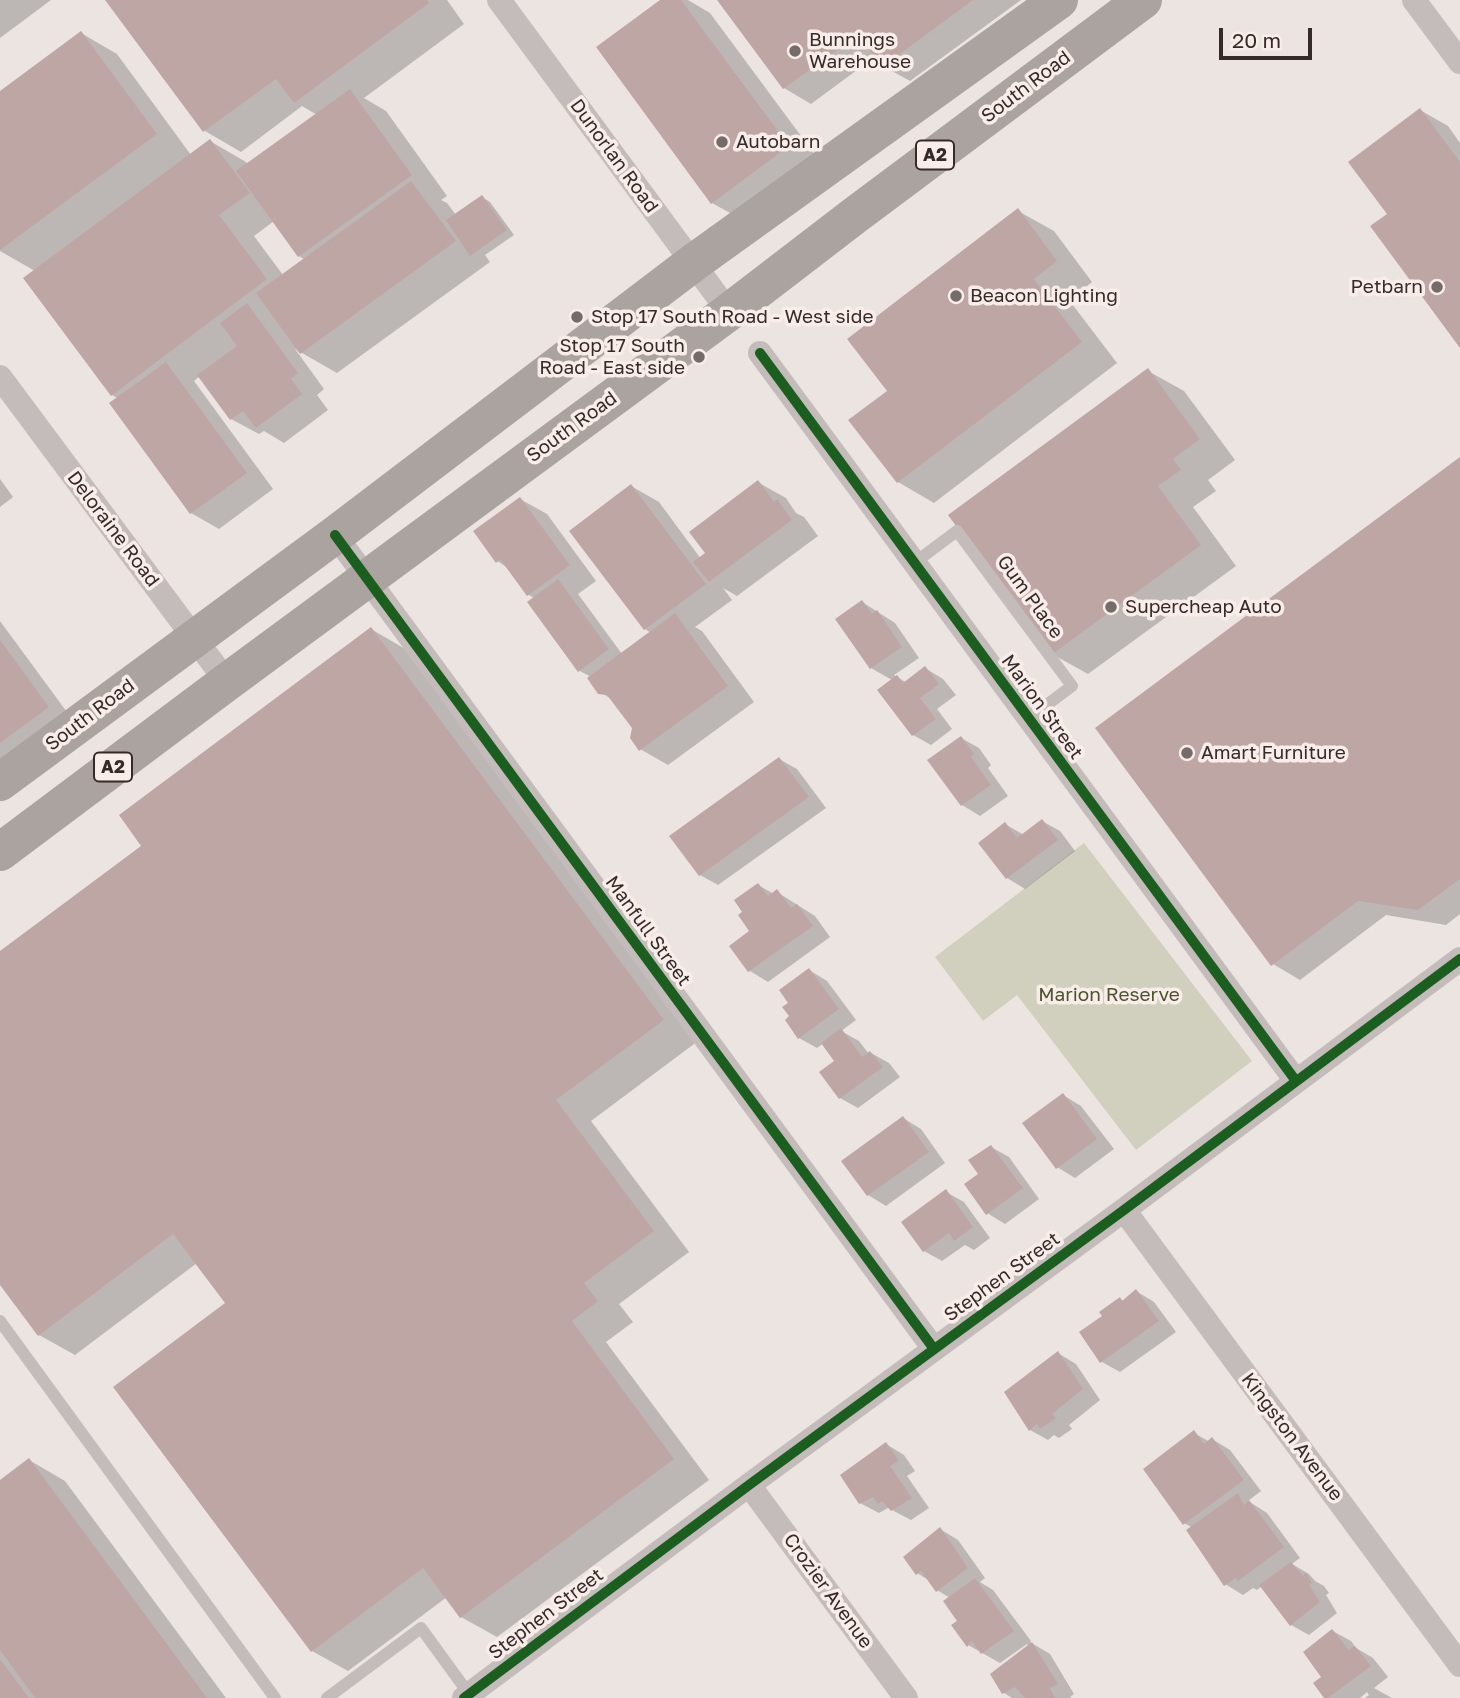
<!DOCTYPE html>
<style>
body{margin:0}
#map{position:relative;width:1460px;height:1698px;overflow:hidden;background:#ece4e1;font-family:"Golos Text",sans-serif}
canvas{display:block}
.scale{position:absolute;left:1219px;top:28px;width:93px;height:32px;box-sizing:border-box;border:4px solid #352a29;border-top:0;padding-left:9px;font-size:21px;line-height:24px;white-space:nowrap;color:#352a29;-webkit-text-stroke:5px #f8ede9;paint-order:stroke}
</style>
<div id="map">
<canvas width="1460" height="1698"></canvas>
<div class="scale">20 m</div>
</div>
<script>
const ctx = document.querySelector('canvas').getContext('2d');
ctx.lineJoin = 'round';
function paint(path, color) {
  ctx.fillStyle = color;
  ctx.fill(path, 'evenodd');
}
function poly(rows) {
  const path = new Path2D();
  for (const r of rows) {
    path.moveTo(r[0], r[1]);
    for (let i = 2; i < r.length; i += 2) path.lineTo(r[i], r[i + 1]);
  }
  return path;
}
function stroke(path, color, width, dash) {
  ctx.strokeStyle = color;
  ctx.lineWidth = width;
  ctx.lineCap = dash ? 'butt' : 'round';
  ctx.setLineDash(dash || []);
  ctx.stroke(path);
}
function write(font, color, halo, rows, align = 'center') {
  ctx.font = font + ' "Golos Text",sans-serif';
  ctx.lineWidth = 7;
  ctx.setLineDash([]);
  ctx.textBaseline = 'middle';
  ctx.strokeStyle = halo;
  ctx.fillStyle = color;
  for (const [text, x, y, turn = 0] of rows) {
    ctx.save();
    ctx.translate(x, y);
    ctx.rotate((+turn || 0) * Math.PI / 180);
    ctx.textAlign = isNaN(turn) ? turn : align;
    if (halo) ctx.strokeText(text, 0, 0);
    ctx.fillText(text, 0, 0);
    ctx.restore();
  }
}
paint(poly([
 [1084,843,1252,1061,1136,1150,1017,995,983,1021,935,957]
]), '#d1cfbd');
paint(poly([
 [0,0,51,0,0,38],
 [108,0,447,0,464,24,364,98,386,111,447,196,441,200,447,203,456,215,482,197,490,202,514,235,485,255,490,262,337,373,295,349,324,389,317,395,328,410,284,443,264,431,259,434,231,419,200,376,194,381,273,489,219,529,191,513,119,399,112,395,35,271,0,251,0,93,81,33,117,54,191,155,210,141,246,162,248,165,317,115,302,106,241,152,205,131],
 [274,221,299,256,305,260,283,275,254,236],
 [663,0,688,0,710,13,824,167,748,223,712,203],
 [719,0,1021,0,910,81,883,66,876,56,811,104,784,88],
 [1420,110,1448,126,1460,143,1460,345,1389,214],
 [1018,211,1054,231,1092,282,1069,300,1117,363,934,503,898,482,889,391],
 [1148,371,1184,391,1235,460,1208,480,1216,491,1193,507,1236,566,1088,674,1052,654],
 [1460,459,1460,914,1446,925,1386,915,1300,980,1273,964],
 [0,479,13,497,0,507],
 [759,483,786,498,796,513,804,517,818,536,737,596,723,588,732,600,695,627,702,631,754,702,668,765,640,749,634,728,613,700,600,692,591,677,580,671,534,598,529,595,508,568,497,561,520,499,547,514,596,581,578,594,622,654,651,633,645,629,631,486,659,502,701,559,707,554],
 [862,602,895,623,919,658,894,675,907,683,925,668,943,679,956,695,937,709,952,729,931,745,913,735,892,680,871,668,838,620],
 [0,621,75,723,0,779],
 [371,629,407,650,698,1041,591,1121,689,1252,619,1304,633,1322,606,1342,709,1480,497,1637,461,1617,447,1597,348,1671,312,1651,228,1304,197,1263,75,1355,39,1335,0,1283,0,953,143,846],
 [961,738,979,748,991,765,988,768,1008,796,980,816,962,805],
 [779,759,797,769,826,808,718,885,700,875],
 [1042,821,1060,831,1075,851,1025,889,1007,878,1005,824,1024,835],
 [758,885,774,894,777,892,815,916,830,937,768,982,750,971,732,946,752,931],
 [809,970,827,981,856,1020,841,1031,859,1041,869,1054,871,1053,889,1063,900,1077,858,1108,840,1098,836,1061,824,1043,817,1048,799,1038,792,1017,790,1003],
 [1063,1095,1081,1106,1114,1149,1075,1178,1057,1167],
 [903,1118,921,1129,945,1163,886,1206,868,1195],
 [991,1147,1009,1157,1039,1199,1005,1224,987,1213,980,1174],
 [946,1192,964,1202,990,1238,974,1250,965,1245,942,1261,924,1251],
 [1136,1291,1154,1302,1176,1332,1120,1372,1102,1362,1081,1333,1104,1317,1120,1299,1124,1301],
 [1058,1353,1076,1364,1100,1400,1069,1425,1072,1429,1059,1438,1054,1435,1048,1440,1030,1430],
 [1194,1433,1210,1442,1212,1439,1230,1450,1261,1491,1248,1501,1267,1513,1300,1558,1292,1564,1309,1574,1315,1581,1324,1586,1329,1593,1326,1595,1337,1613,1309,1635,1291,1625,1262,1586,1257,1590,1253,1588,1243,1595,1225,1584,1193,1528,1184,1523],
 [886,1444,904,1455,915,1471,907,1476,929,1508,911,1520,888,1508,879,1513,860,1503],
 [29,1460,65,1481,226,1698,0,1698,0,1482],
 [940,1529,958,1540,985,1578,980,1582,993,1590,1031,1641,1030,1642,1050,1654,1074,1694,1070,1697,1072,1698,1012,1698,1004,1693,993,1674,1029,1647,1027,1644,1000,1663,968,1645,950,1598,937,1590,930,1581,917,1573],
 [1333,1631,1351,1641,1356,1648,1373,1658,1388,1677,1374,1688,1392,1698,1365,1698,1369,1695,1367,1692,1360,1698,1326,1698,1323,1677]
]), '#0003');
paint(poly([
 [105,0,427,0,429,3,294,103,276,79,203,132],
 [660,0,681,0,789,146,711,204,596,47],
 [717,0,973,0,882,67,858,35,783,89],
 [81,31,157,134,0,250,0,91],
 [350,89,412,175,298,257,236,171],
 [1420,108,1460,162,1460,348,1370,226,1387,214,1348,162],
 [210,139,250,193,219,215,267,279,111,396,23,278],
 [411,181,456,241,300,354,256,293],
 [482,195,507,230,470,256,446,220],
 [1018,208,1057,261,1034,279,1082,342,897,483,848,420,887,391,847,339],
 [247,303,298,373,291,379,302,394,256,428,243,411,230,420,197,375,237,346,220,323],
 [166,362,247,473,190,514,109,403],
 [1148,368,1200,439,1173,459,1181,470,1158,486,1201,545,1051,655,948,515],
 [1460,457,1460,879,1418,910,1358,901,1271,966,1095,728],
 [758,480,774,502,777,499,792,520,709,582,693,562,705,553,689,532],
 [631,484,706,584,644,630,569,531],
 [520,497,570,565,527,596,500,559,496,563,473,531],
 [558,579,609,649,578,672,527,602],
 [862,600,872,614,877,610,902,647,870,669,835,619],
 [675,613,728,686,639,751,630,738,632,728,607,695,598,694,587,678],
 [371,627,664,1020,556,1100,654,1231,584,1283,598,1301,572,1321,674,1459,460,1618,423,1568,311,1652,113,1387,225,1303,173,1234,38,1336,0,1285,0,951,141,846,119,815],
 [0,640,49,707,0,743],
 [925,666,939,684,920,698,936,719,912,736,877,690,897,675,903,683],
 [961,736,974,754,971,757,991,785,961,806,927,760],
 [779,757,809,797,699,876,669,836],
 [1042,819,1058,840,1006,879,978,843,1005,822,1017,838],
 [758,883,768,896,777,889,791,908,797,904,813,926,748,972,729,946,749,931,738,915,742,912,734,900],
 [809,968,839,1009,798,1039,785,1020,789,1016,782,1007,788,1003,779,990],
 [841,1028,862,1057,870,1051,883,1067,839,1099,819,1072,834,1061,821,1043],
 [1063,1093,1097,1139,1056,1169,1022,1123],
 [903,1116,929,1152,867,1196,841,1161],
 [991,1145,1023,1188,986,1215,964,1184,978,1174,968,1160],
 [946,1189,973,1227,954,1241,949,1233,923,1252,901,1222],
 [1136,1289,1159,1321,1100,1363,1079,1332,1102,1316,1099,1312,1120,1297,1122,1301],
 [1058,1351,1083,1389,1052,1414,1056,1418,1040,1429,1037,1424,1029,1431,1004,1392],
 [1194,1430,1204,1444,1212,1437,1244,1480,1183,1525,1143,1469],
 [886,1442,899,1461,890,1466,912,1498,891,1511,882,1501,878,1504,873,1497,859,1504,840,1475],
 [29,1458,207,1698,35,1698,0,1650,0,1480],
 [1238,1493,1244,1505,1249,1500,1284,1547,1238,1581,1236,1578,1224,1586,1186,1530],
 [940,1527,968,1568,936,1592,921,1571,916,1575,903,1557],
 [1291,1562,1303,1576,1306,1573,1312,1583,1309,1585,1320,1602,1290,1626,1259,1585],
 [975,1578,1014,1631,981,1654,972,1641,967,1647,951,1625,957,1621,943,1601],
 [1332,1629,1349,1650,1355,1646,1371,1666,1328,1698,1324,1698,1313,1683,1321,1677,1303,1652],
 [1032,1642,1058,1684,1050,1688,1055,1698,1025,1698,1015,1687,1002,1694,990,1674],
 [0,1659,29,1698,0,1698]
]), '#bea6a5');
stroke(poly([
 [914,563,957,531,1072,686,1029,718],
 [0,1321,275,1698],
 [327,1698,421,1628,469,1694]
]), '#c4bcba', 12);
stroke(poly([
 [499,0,729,312],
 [1414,0,1460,62],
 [760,353,1296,1081],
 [0,377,227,682],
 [335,535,934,1349],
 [1124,1210,1460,1665],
 [749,1485,906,1698],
 [464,1698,749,1485,1124,1210,1460,959]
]), '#c4bcba', 24);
stroke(poly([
 [0,782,335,535,693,263,1059,0],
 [0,852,227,682,729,312,854,216,1143,0]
]), '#aba3a0', 38);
stroke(poly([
 [760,353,1296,1081],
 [335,535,934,1349],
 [464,1698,749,1485,1124,1210,1460,959]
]), '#1b5e20', 10);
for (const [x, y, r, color] of [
 [795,51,7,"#756b69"],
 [722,142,7,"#756b69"],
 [1437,287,7,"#756b69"],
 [956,296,7,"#756b69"],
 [577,317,7,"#756b69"],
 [699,357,7,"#756b69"],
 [1111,607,7,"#756b69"],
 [1187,753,7,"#756b69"]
]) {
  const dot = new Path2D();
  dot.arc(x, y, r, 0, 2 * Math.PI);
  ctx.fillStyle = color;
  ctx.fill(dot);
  stroke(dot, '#f8ede9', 2.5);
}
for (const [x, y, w] of [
 [935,155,38],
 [113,767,38]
]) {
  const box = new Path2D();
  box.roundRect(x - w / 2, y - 14.5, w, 29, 5);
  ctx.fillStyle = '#f8ede9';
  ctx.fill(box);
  stroke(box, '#352a29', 2);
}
write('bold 18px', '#352a29', null, [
 ["A2",935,155],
 ["A2",113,767]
]);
write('19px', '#352a29', '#f8ede9', [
 ["Bunnings",809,40],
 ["Warehouse",809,62],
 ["Autobarn",736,142],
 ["Petbarn",1423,287,"right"],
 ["Beacon Lighting",970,296],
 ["Stop 17 South Road - West side",591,317],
 ["Stop 17 South",685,346,"right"],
 ["Road - East side",685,368,"right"],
 ["Supercheap Auto",1125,607],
 ["Amart Furniture",1201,753]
], 'left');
write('19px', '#352a29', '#f8ede9', [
 ["South Road",1026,87,-37],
 ["Dunorlan Road",614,156,54],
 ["South Road",572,427,-36],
 ["Deloraine Road",113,529,53],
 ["Gum Place",1030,597,54],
 ["Marion Street",1042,707,54],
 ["South Road",90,715,-37],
 ["Manfull Street",648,931,54],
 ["Stephen Street",1002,1277,-36],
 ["Kingston Avenue",1292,1437,53],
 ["Crozier Avenue",828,1591,54],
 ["Stephen Street",546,1614,-37]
]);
write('19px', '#4d512f', '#f8ede9', [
 ["Marion Reserve",1109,995]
]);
</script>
